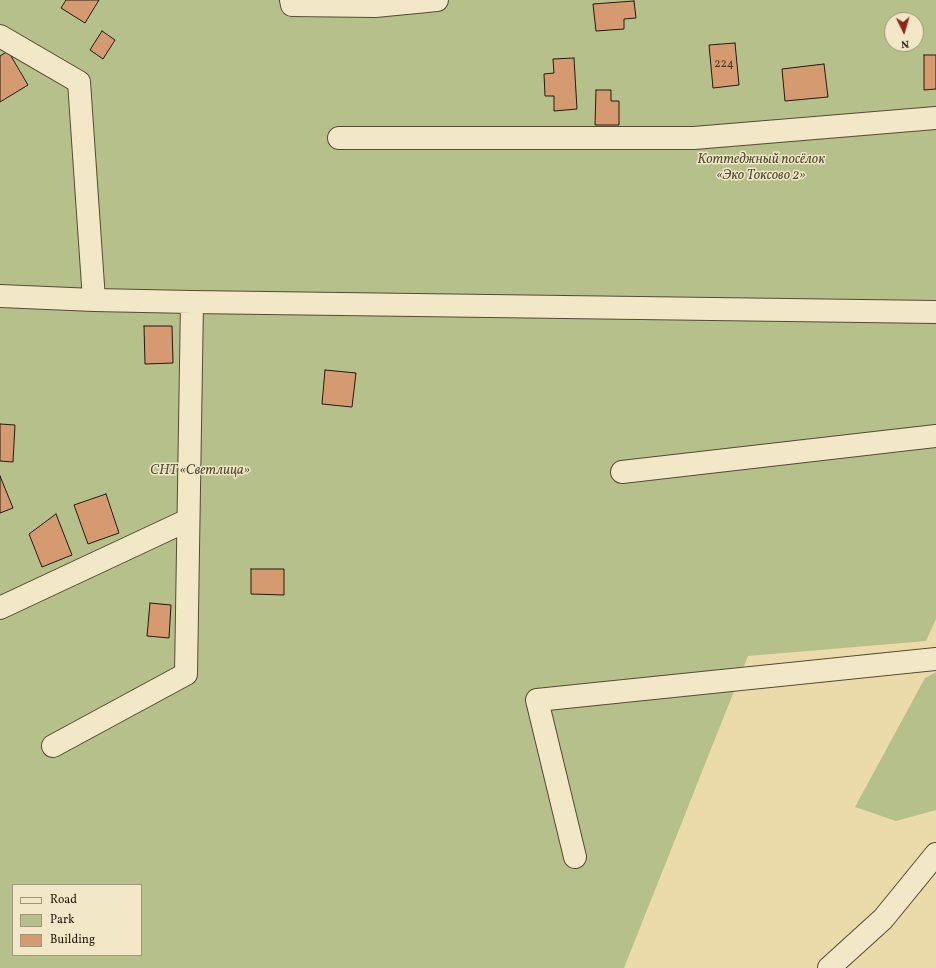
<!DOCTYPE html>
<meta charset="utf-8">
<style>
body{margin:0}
#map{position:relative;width:936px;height:968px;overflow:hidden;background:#ebdbaa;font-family:Vollkorn,serif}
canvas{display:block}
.legend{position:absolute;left:12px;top:884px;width:130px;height:72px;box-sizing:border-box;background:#f2e8c8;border:1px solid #9f967d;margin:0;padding:5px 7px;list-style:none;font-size:12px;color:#231a0d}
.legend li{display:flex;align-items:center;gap:8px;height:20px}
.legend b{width:20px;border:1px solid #9f967d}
.north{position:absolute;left:884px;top:12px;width:40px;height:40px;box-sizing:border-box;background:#f2e8c8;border:1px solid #9f967d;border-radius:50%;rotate:175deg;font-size:11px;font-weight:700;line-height:16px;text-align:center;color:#231a0d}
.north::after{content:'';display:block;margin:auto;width:14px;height:18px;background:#8f2418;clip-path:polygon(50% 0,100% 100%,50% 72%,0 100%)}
</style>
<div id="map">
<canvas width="936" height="968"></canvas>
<ul class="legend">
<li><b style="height:5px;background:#f2e8c8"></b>Road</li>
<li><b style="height:11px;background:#b6c08a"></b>Park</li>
<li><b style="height:11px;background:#d59a6f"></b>Building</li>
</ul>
<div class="north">N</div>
</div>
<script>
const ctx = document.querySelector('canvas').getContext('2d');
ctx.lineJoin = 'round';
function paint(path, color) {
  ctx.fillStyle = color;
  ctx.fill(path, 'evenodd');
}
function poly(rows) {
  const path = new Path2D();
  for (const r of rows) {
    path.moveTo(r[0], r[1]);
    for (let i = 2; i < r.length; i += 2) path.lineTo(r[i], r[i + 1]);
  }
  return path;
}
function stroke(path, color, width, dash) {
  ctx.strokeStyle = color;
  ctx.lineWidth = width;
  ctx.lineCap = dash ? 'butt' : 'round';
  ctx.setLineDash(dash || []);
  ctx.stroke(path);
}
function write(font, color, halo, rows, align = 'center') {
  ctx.font = font + ' Vollkorn,serif';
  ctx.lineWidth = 3;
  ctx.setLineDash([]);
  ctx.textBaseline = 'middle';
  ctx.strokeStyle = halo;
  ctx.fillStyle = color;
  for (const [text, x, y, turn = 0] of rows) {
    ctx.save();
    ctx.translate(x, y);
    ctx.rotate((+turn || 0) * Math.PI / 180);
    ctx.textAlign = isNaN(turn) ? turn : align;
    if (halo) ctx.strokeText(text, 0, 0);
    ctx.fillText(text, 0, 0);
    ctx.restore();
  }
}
paint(poly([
 [0,0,936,0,936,619,926,641,748,656,624,968,0,968],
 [892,20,916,20,916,44,892,44],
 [13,885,141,885,141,955,13,955],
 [936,672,936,810,896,821,855,807,925,678]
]), '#b6c08a');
const building = poly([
 [66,0,99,0,85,23,61,8,66,0],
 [634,1,636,18,624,19,624,29,596,31,593,4,634,1],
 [102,31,115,40,103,59,90,50,102,31],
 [735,43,739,85,713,88,709,45,735,43],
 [8,51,28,85,0,102,0,56,8,51],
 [924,55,936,55,936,89,924,90,924,55],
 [574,58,577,109,554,111,554,96,545,96,544,74,554,73,553,59,574,58],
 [824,64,828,97,785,101,782,69,824,64],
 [596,90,611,90,611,101,619,101,619,125,595,125,596,90],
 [144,326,172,326,173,363,145,364,144,326],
 [325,370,356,373,352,407,322,404,325,370],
 [0,424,15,425,13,462,0,461,0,424],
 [0,476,13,508,0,513,0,476],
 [106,494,119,533,88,544,74,505,106,494],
 [56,514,72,555,42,567,29,534,56,514],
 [251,569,284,569,284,595,251,594,251,569],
 [150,603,171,605,169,638,147,636,150,603]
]);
paint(building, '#d59a6f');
stroke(building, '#231a0d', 1);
const minor = poly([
 [291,0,292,5,375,6,437,0],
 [0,36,79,82,94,300],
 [339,138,694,138,936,118],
 [0,296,94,300,192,302,936,312],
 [622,472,936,436],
 [0,608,188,520],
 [53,746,186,674,192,302],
 [575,857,537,700,936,659]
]);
const tertiary = poly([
 [829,968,883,919,936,854]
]);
stroke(minor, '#554a34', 24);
stroke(tertiary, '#554a34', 24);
stroke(minor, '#f2e8c8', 22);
stroke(tertiary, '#f2e8c8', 22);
write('12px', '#503a26', null, [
 ["224",724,65]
]);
write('italic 14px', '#4f4c32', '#f2e8c8', [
 ["Коттеджный посёлок",761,160],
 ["«Эко Токсово 2»",761,176],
 ["СНТ «Светлица»",200,471]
]);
</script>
